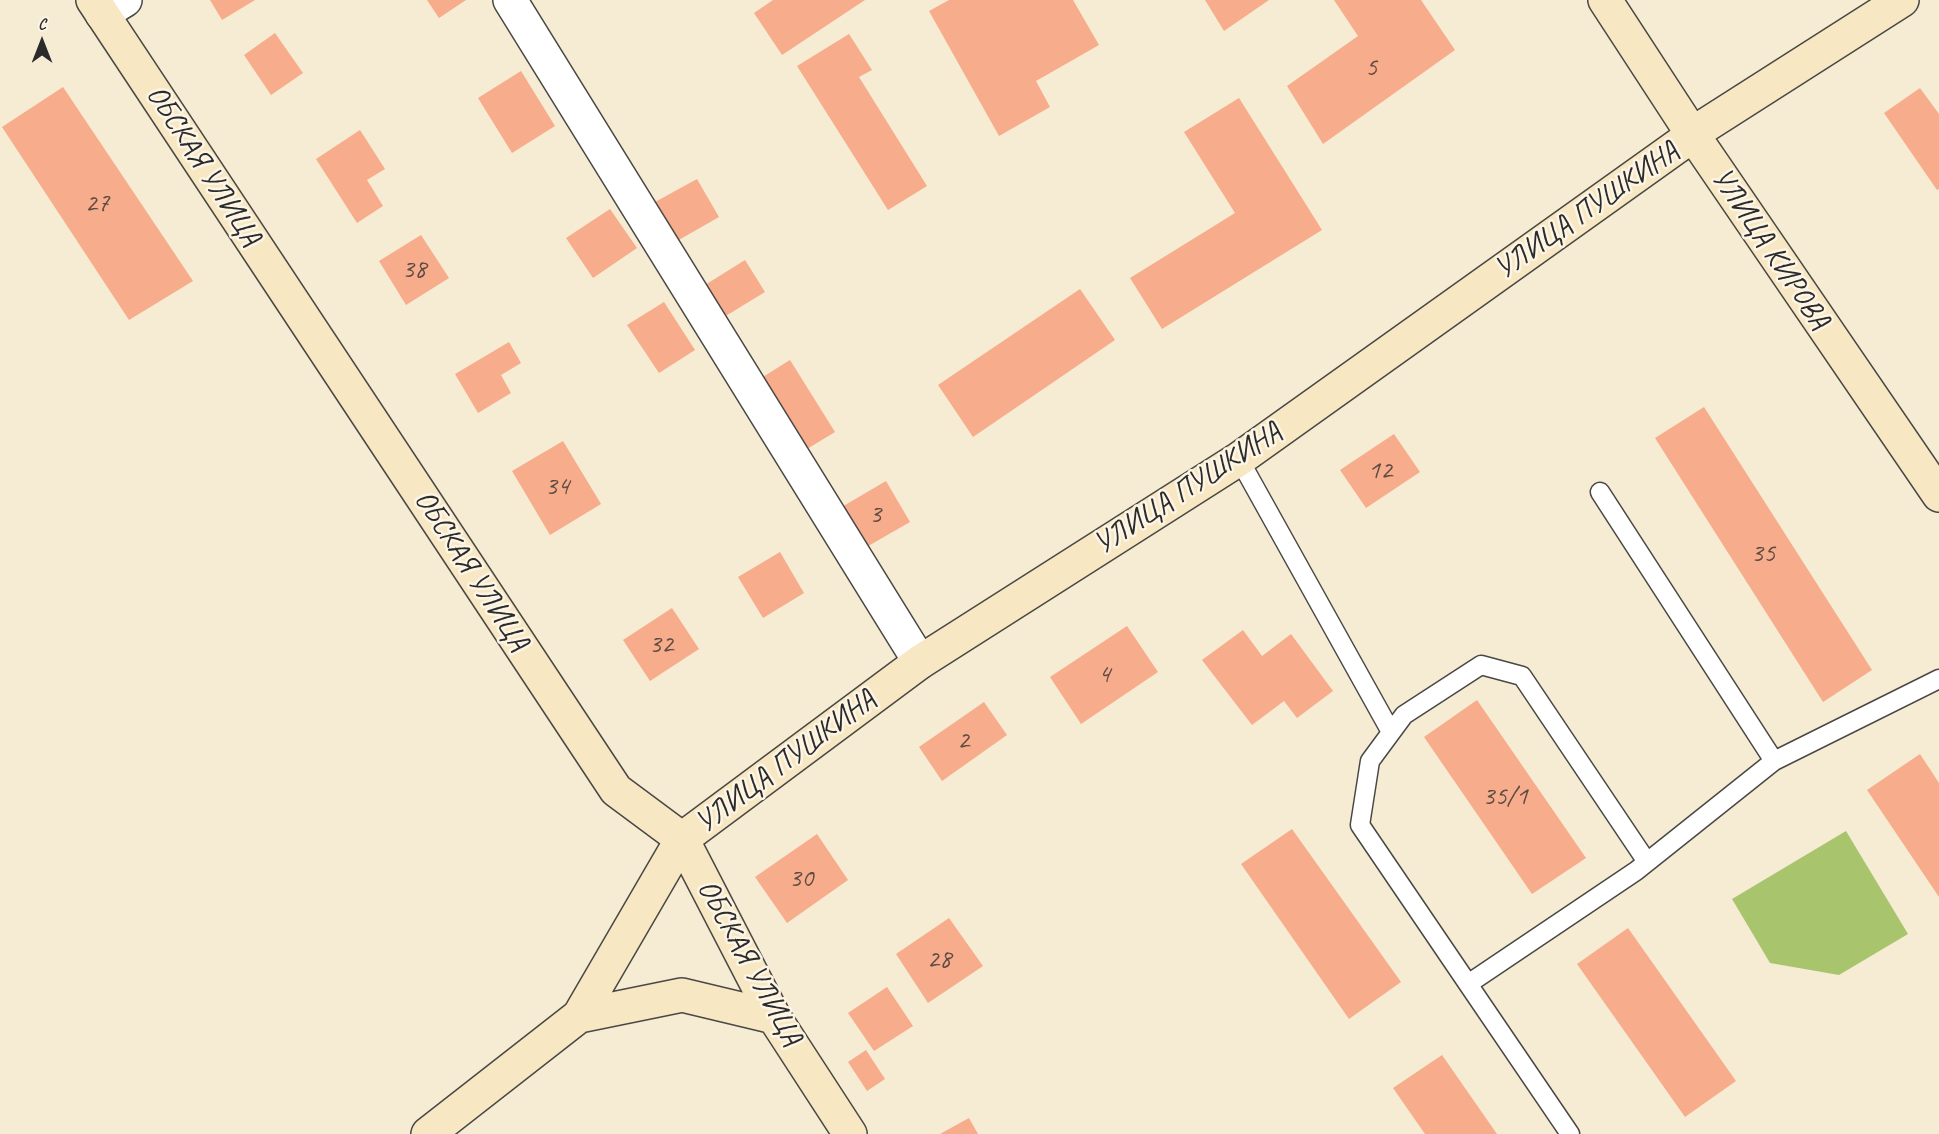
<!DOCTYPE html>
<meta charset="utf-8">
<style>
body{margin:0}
#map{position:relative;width:1939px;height:1134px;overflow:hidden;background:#f6ebd3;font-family:Caveat,sans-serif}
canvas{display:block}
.north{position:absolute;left:12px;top:12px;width:60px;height:60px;-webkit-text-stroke:4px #fcf5e5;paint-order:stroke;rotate:0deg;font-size:16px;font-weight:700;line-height:24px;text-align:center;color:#2b2b2b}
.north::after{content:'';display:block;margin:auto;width:21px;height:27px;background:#2b2b2b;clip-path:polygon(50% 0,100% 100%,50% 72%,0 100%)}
</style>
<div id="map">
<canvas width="1939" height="1134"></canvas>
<div class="north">С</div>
</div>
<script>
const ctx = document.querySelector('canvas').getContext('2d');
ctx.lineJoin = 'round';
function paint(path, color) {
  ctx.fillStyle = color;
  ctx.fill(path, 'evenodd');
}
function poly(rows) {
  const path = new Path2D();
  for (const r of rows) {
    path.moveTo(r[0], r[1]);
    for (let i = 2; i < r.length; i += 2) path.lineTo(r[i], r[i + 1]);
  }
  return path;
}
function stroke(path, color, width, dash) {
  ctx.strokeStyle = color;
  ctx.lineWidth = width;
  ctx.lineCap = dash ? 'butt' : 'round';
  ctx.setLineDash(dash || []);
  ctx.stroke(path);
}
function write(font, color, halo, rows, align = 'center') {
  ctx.font = font + ' Caveat,sans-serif';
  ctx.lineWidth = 5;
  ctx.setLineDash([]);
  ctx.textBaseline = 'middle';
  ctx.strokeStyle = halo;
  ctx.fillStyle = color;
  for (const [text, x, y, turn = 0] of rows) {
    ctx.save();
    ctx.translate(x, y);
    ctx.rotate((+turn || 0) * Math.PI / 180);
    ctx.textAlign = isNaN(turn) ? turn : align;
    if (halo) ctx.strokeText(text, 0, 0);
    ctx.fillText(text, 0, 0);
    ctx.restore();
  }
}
paint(poly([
 [1846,831,1908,934,1839,975,1770,963,1732,899]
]), '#a8c56d');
paint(poly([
 [210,0,255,0,222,20],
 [427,0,466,0,439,18],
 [773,0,865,0,782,55,754,13],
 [949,0,1073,0,1099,45,1036,81,1050,107,999,136,929,11],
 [1205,0,1269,0,1224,31],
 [1334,0,1421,0,1455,50,1323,144,1287,86,1358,36],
 [275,33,303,73,271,95,244,55],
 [849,34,872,70,859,77,927,186,888,210,797,66],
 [521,71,555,126,512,153,478,98],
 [63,87,193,281,129,320,2,127],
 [1920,88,1939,114,1939,189,1937,190,1884,113],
 [1239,98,1322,230,1162,329,1130,278,1235,213,1184,132],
 [360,130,385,169,367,180,383,206,357,223,316,159],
 [697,179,719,217,677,241,655,202],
 [610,209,637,248,593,278,566,238],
 [421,235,449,278,406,305,379,261],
 [745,260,765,292,724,317,705,285],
 [1080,289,1115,340,973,437,938,385],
 [664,302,695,350,659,373,627,325],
 [509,342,521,363,501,375,511,393,478,413,455,374],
 [790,360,835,432,802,452,758,380],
 [1704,407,1872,670,1823,702,1655,438],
 [1394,434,1420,472,1366,508,1340,470],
 [563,441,601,504,550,535,512,471],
 [886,481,910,522,863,549,840,508],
 [780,552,804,593,763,618,738,577],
 [672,608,699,649,650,681,623,640],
 [1127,626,1158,672,1081,724,1050,677],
 [1243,630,1262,656,1291,634,1333,691,1297,718,1284,701,1252,725,1202,660],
 [1477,700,1586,858,1532,894,1424,737],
 [984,702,1007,735,942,781,919,747],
 [1920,754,1939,783,1939,897,1867,790],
 [1292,829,1401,982,1349,1019,1241,864],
 [817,834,848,880,787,923,755,877],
 [949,918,983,966,928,1003,896,954],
 [1628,928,1736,1081,1685,1117,1577,964],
 [887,987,913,1026,874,1051,848,1013],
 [866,1050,885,1079,867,1091,848,1062],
 [1442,1055,1497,1134,1425,1134,1393,1088],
 [969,1118,978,1134,940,1134]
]), '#f7ac8b');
const lane = poly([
 [1239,459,1391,732],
 [1600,492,1774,761],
 [1468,984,1360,825,1370,761,1404,715,1481,665,1522,676,1647,862],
 [1570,1134,1468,984,1636,871,1774,761,1939,679]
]);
const street = poly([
 [510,0,920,662],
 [102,14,125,0]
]);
const secondary = poly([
 [93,0,616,790,682,839,774,1017,850,1134],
 [1605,0,1693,135,1939,495],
 [1692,134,1902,0],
 [774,1017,682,995,579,1016,682,839,920,662,1239,459,1693,135],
 [428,1134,579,1016]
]);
stroke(lane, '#494844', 21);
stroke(street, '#494844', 36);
stroke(secondary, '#494844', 36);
stroke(lane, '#fff', 18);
stroke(street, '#fff', 33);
stroke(secondary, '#f8e7c3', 33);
write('27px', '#5e4b43', null, [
 ["5",1371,68],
 ["27",97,204],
 ["38",414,270],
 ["12",1380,471],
 ["34",557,487],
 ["3",875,515],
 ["35",1763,554],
 ["32",661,645],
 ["4",1104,675],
 ["2",963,741],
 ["35/1",1505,797],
 ["30",801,879],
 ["28",939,960]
]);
write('30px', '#2b2b2b', '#fcf5e5', [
 ["ОБСКАЯ УЛИЦА",203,166,57],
 ["УЛИЦА ПУШКИНА",1587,211,-35],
 ["УЛИЦА КИРОВА",1770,249,56],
 ["УЛИЦА ПУШКИНА",1188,489,-33],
 ["ОБСКАЯ УЛИЦА",471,571,57],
 ["УЛИЦА ПУШКИНА",786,762,-37],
 ["ОБСКАЯ УЛИЦА",749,963,61]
]);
</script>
